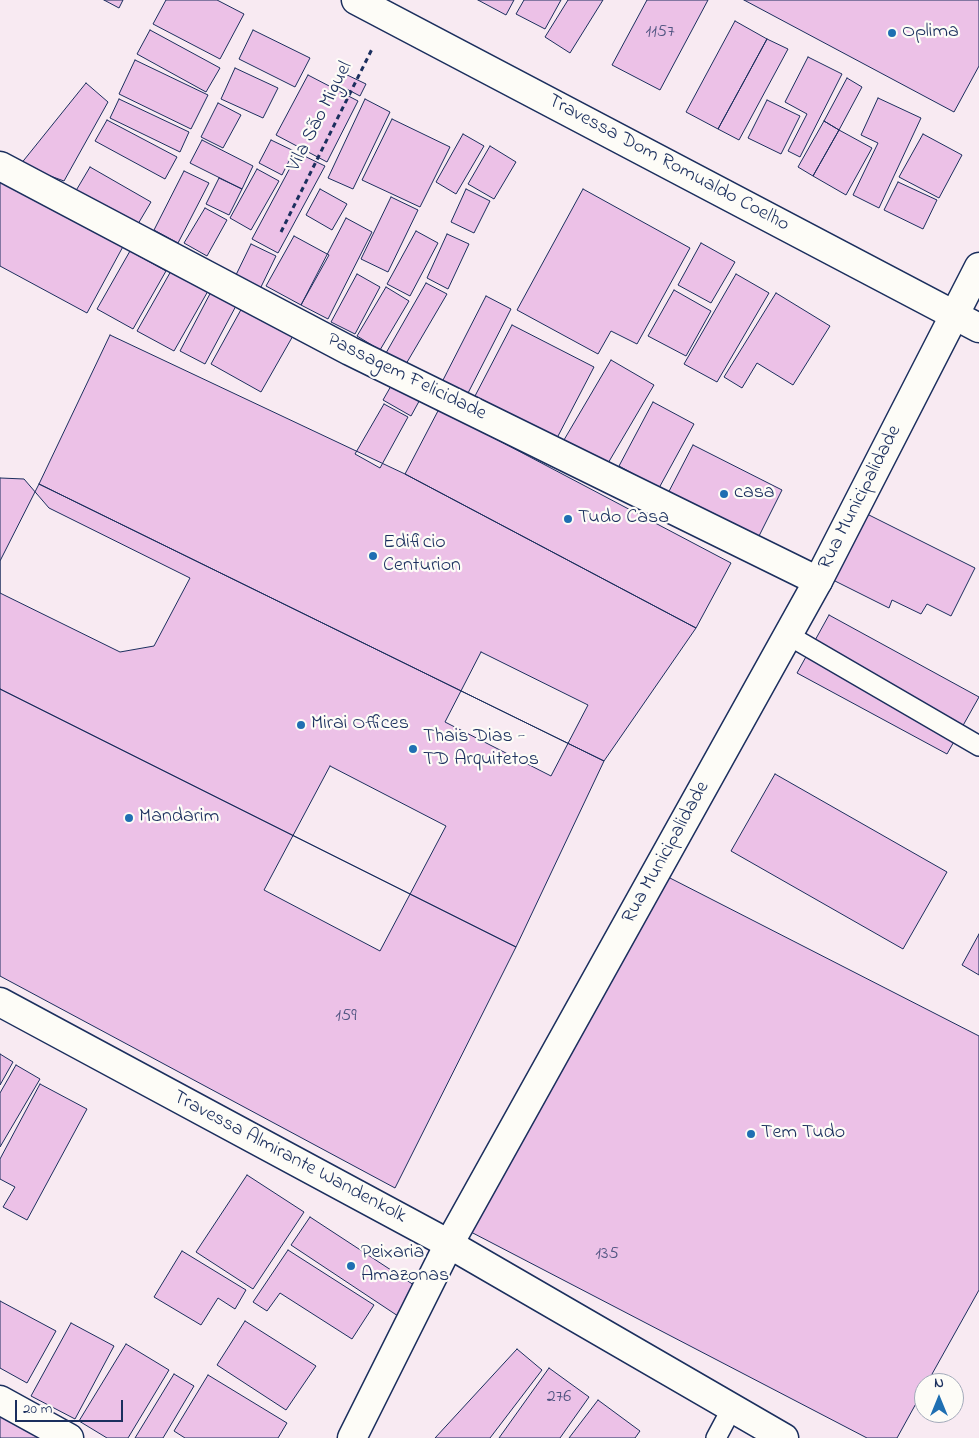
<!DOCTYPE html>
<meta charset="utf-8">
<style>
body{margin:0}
#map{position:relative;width:979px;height:1438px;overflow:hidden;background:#f8eaf2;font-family:"Indie Flower",sans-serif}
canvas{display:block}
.north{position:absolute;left:914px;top:1373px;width:50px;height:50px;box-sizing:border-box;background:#fdfcf7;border:1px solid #a3aaba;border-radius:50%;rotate:0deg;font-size:14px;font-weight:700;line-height:20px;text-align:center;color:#1b2f5e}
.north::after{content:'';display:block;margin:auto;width:18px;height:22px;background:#1f6fb2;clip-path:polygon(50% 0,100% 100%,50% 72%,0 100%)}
.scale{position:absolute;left:15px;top:1400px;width:108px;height:22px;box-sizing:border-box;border:2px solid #1b2f5e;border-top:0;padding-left:6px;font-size:15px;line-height:18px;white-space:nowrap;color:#1b2f5e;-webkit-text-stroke:4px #fdfcf7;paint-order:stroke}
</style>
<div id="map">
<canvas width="979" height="1438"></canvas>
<div class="north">N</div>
<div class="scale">20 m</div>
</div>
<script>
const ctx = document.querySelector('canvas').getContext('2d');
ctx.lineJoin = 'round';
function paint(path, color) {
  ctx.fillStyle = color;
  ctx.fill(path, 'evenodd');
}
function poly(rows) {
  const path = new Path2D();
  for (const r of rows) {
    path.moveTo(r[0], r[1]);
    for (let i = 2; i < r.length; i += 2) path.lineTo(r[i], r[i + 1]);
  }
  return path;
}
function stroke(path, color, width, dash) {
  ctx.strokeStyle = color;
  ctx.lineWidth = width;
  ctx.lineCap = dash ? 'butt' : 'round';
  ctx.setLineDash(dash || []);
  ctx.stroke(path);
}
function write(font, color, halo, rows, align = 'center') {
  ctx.font = font + ' "Indie Flower",sans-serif';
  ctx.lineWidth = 4.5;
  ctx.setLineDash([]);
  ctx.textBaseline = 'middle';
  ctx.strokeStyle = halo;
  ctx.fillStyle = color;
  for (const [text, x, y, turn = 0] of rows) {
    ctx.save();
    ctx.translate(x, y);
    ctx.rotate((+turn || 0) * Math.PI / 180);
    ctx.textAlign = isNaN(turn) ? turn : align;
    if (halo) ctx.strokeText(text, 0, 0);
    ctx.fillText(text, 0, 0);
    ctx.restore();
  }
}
const building = poly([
 [104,0,123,0,119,8,104,0],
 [166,0,217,0,244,14,220,59,153,24,166,0],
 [478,0,514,0,506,15,478,0],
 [524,0,561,0,545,29,516,14,524,0],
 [568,0,603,0,570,53,545,37,568,0],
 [647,0,708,0,660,90,612,65,647,0],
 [744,0,979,0,979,66,954,112,744,0],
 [735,21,767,39,718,129,686,112,735,21],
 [150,30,220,68,206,92,137,54,150,30],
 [253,30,310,58,295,87,239,59,253,30],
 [767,39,788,49,739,140,718,129,767,39],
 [808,57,842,74,800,157,788,151,807,114,785,102,808,57],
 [135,60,208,95,191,129,119,94,135,60],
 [235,68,278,88,263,118,221,99,235,68],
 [343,73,366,84,360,96,337,84,343,73],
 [308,75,358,101,327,162,276,135,308,75],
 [847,78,862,87,839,130,824,121,847,78],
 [86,83,108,102,64,181,20,165,86,83],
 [878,98,921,118,879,208,853,195,878,143,861,135,878,98],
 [119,99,189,132,180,152,110,118,119,99],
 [365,99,390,112,353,189,328,178,365,99],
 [767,100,800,116,781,154,748,138,767,100],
 [218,103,241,115,223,148,201,137,218,103],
 [392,119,450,147,420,207,362,180,392,119],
 [107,120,177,157,165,179,95,141,107,120],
 [824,121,839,130,813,176,798,167,824,121],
 [839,130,872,148,846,195,813,176,839,130],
 [463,134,484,146,456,194,436,182,463,134],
 [923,134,962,155,939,198,899,177,923,134],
 [202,140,253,166,242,189,190,163,202,140],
 [271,140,294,151,282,175,259,163,271,140],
 [490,146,516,162,494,199,468,184,490,146],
 [298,153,325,166,278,253,252,239,298,153],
 [90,167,151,202,135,229,74,194,90,167],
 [257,169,279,181,251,230,230,218,257,169],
 [184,171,209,183,178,243,154,230,184,171],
 [0,173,126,241,87,313,0,266,0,173],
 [219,178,242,189,229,215,206,204,219,178],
 [898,182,937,200,923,229,884,210,898,182],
 [320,189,347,204,332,230,306,215,320,189],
 [466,189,490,201,474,233,451,222,466,189],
 [583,189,690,248,637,344,611,331,598,354,517,310,583,189],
 [391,197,418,210,388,272,361,259,391,197],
 [205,208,227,220,207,256,184,243,205,208],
 [346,218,372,232,328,319,301,305,346,218],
 [416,231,438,243,410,296,387,284,416,231],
 [447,234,469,244,448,289,427,278,447,234],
 [294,236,329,255,301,305,266,286,294,236],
 [701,243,735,262,711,303,678,285,701,243],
 [251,244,276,256,260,289,235,277,251,244],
 [130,251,166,271,133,329,97,309,130,251],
 [171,271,208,291,174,351,137,331,171,271],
 [357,274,380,287,355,334,331,322,357,274],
 [736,274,769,293,717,382,684,364,736,274],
 [426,283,447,294,406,364,386,353,426,283],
 [386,287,409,301,380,350,357,336,386,287],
 [212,290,237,304,205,364,180,351,212,290],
 [674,290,711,311,686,356,648,336,674,290],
 [776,293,830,326,793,385,757,363,742,388,724,377,776,293],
 [486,296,511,309,467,395,442,382,486,296],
 [243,306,294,334,261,392,211,364,243,306],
 [512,325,594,367,557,438,475,396,512,325],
 [110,335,405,474,696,628,604,761,39,484,110,335],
 [611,360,654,385,604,470,561,445,611,360],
 [395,379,423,394,411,416,383,400,395,379],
 [653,402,694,424,659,488,619,466,653,402],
 [384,404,408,417,380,468,355,454,384,404],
 [439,409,731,563,696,628,405,474,439,409],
 [693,445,782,490,755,544,665,499,693,445],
 [0,478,24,479,49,508,190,578,154,646,120,652,0,593,0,478],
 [39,484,604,761,516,947,0,689,0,561,39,484],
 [861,511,975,568,951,616,927,604,921,614,892,600,889,608,827,577,861,511],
 [829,615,979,697,947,754,797,673,829,615],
 [481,652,588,705,551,776,445,722,481,652],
 [0,689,516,947,395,1188,0,976,0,689],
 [330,766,446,826,380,951,264,890,330,766],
 [775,774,947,872,903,949,731,851,775,774],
 [668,877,979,1036,979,1290,927,1383,924,1383,924,1389,897,1438,867,1438,469,1231,668,877],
 [979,934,979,975,962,965,979,934],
 [0,1054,13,1062,0,1085,0,1054],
 [16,1065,40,1079,0,1147,0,1093,16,1065],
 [40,1084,87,1109,27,1220,3,1207,15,1187,0,1179,0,1159,40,1084],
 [247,1175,304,1212,253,1289,196,1252,247,1175],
 [310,1217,420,1289,401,1318,291,1245,310,1217],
 [288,1250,374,1305,352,1339,280,1293,267,1311,253,1302,288,1250],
 [182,1251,246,1290,235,1309,218,1298,201,1325,154,1297,182,1251],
 [0,1301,56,1331,27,1383,0,1368,0,1301],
 [245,1321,316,1366,286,1410,217,1365,245,1321],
 [71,1323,114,1346,75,1419,31,1396,71,1323],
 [126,1344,169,1370,128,1438,107,1438,79,1421,126,1344],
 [517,1349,542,1370,490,1438,435,1438,517,1349],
 [549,1368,589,1397,560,1438,499,1438,549,1368],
 [174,1374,194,1386,163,1438,135,1438,174,1374],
 [208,1375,287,1423,278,1438,185,1438,174,1431,208,1375],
 [598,1400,640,1431,635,1438,569,1438,598,1400],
 [0,1410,46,1438,0,1438,0,1410]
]);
paint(building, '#ecc1e7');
stroke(building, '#1b2f5e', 1);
const service = poly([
 [788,635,979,746],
 [716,1438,732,1408]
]);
const minor = poly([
 [356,0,979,328],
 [0,166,350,351,818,581],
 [0,1002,449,1244,784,1438],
 [0,1400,69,1438]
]);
const tertiary = poly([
 [352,1438,449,1244,818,581,979,267]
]);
stroke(service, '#1b2f5e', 22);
stroke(minor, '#1b2f5e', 31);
stroke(tertiary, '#1b2f5e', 31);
stroke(poly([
 [281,232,373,47]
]), '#1b2f5e', 3, [5, 4]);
stroke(service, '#fdfcf7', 19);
stroke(minor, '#fdfcf7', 28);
stroke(tertiary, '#fdfcf7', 28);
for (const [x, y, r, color] of [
 [892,33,5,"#1f6fb2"],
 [724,494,5,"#1f6fb2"],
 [568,519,5,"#1f6fb2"],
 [373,556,5,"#1f6fb2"],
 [301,725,5,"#1f6fb2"],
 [413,749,5,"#1f6fb2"],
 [129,818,5,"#1f6fb2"],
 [751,1134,5,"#1f6fb2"],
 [351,1266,5,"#1f6fb2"]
]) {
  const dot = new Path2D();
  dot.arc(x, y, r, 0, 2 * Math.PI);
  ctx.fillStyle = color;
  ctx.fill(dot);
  stroke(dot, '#fdfcf7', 2);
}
write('18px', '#4f5480', null, [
 ["1157",660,33],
 ["159",346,1017],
 ["135",607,1255],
 ["276",559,1398]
]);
write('20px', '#1b2f5e', '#fdfcf7', [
 ["Oplima",902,33],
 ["casa",734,494],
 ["Tudo Casa",578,519],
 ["Edificio",383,544],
 ["Centurion",383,567],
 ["Mirai Offices",311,725],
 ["Thais Dias -",423,738],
 ["TD Arquitetos",423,761],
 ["Mandarim",139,818],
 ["Tem Tudo",761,1134],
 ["Peixaria",361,1254],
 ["Amazonas",361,1277]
], 'left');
write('20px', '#1b2f5e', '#fdfcf7', [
 ["Vila São Miguel",321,117,-63],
 ["Travessa Dom Romualdo Coelho",668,164,28],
 ["Passagem Felicidade",406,378,26],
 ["Rua Municipalidade",861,498,-63],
 ["Rua Municipalidade",667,853,-61],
 ["Travessa Almirante Wandenkolk",289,1158,28]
]);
</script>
